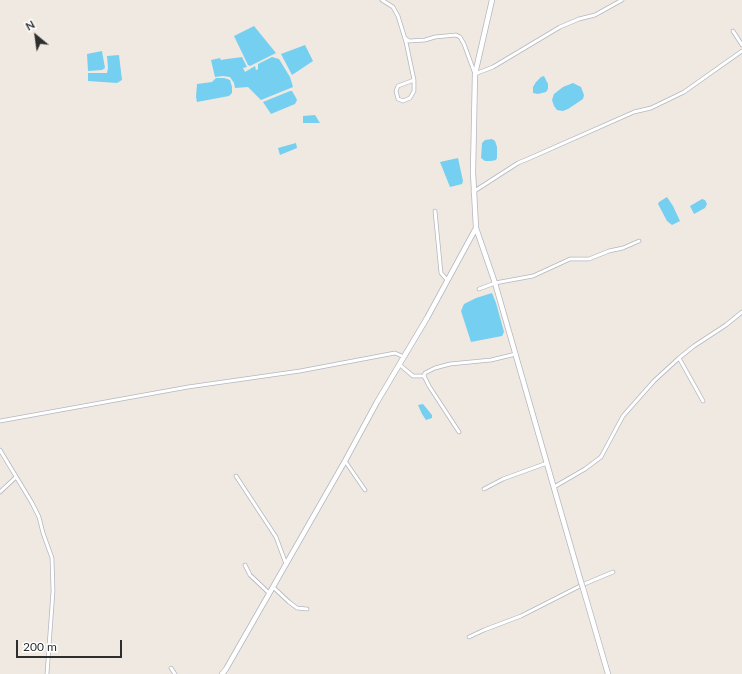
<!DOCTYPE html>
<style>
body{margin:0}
#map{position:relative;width:742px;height:674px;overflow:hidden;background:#efe9e1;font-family:Lato,sans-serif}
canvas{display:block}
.north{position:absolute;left:16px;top:16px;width:40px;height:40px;-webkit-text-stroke:3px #fff;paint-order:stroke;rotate:331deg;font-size:11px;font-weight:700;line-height:16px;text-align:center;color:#2e2e2e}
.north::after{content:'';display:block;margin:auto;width:14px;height:18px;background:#2e2e2e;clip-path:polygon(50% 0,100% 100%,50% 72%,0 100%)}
.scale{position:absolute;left:16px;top:640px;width:106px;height:18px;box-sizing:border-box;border:2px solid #2e2e2e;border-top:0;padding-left:5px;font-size:12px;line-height:14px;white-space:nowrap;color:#2e2e2e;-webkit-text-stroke:3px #fff;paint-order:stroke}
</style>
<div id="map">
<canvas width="742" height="674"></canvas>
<div class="north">N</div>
<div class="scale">200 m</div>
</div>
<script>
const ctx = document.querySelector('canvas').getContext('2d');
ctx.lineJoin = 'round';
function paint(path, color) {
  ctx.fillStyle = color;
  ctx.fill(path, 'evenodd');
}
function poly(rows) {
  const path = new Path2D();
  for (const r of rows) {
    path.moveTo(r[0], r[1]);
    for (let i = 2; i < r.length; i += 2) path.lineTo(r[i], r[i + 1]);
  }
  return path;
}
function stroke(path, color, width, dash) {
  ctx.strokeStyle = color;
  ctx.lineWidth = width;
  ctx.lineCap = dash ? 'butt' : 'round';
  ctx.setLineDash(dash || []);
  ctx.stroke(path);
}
paint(poly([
 [254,26,276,53,250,66,248,65,234,36],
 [305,45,313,61,292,75,281,54],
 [102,51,105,68,102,70,88,71,87,54],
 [119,55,122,80,117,83,88,81,88,73,107,73,108,68,107,56],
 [242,57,247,67,243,68,245,72,255,66,256,70,258,69,258,64,272,57,279,59,290,77,293,87,261,100,248,87,235,88,234,83,230,77,223,76,215,77,211,60,220,58,221,60,227,59],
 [544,76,548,84,548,89,546,92,538,94,533,93,533,87,536,82,541,77],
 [216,78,224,78,230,80,232,87,232,93,229,96,197,102,196,97,197,84,212,82],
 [573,83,581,87,584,95,583,99,568,109,563,111,557,110,554,106,552,100,554,94,563,87],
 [290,91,292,91,295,96,297,100,295,104,271,114,263,102],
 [315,115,320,123,303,123,303,116],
 [492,139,495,141,497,147,497,158,496,160,491,161,485,161,481,158,482,143,485,140],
 [296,143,297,148,280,155,278,148],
 [458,158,463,181,462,184,450,187,440,162],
 [667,197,673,206,680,221,672,225,667,221,658,204,659,202],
 [702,199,705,200,707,204,705,208,694,214,690,206],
 [492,293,496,303,504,332,502,336,471,342,461,311,464,304,476,298],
 [423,404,432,415,432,418,426,420,422,414,418,405]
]), '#75cff0');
const minor = poly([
 [382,0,393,7,398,16,406,42,414,80,414,91,410,98,403,101,398,99,396,91,398,86,414,80],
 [733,31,742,45],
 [405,38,409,41,425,40,435,37,456,35,460,37,464,44,475,74,493,67,560,27,579,19,595,15,622,0],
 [473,192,518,163,530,158,634,112,651,108,684,92,742,51],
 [435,211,441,273,447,280],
 [479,289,495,283,533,276,570,259,589,259,609,251,623,248,639,241],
 [679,358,703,401],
 [400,365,413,376,424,376],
 [0,421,188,387,300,371,395,353,404,357],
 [459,432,429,386,424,376,425,373,435,368,450,364,491,360,516,354],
 [0,450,32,503,39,517,43,533,52,558,53,591,47,674],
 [345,461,365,490],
 [236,476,276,537,286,564],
 [554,487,585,469,601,457,623,416,654,381,679,358,694,346,726,325,742,312],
 [484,489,503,479,547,463],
 [0,492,16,477],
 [245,565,250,575,269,593],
 [273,587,289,602,297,608,307,609],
 [469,637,484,630,521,616,582,585,613,572],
 [171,668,175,674]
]);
const secondary = poly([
 [492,0,475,74,473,172,476,228,495,283,581,582],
 [583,588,608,674],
 [222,674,226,669,345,461,377,402,427,318,476,228]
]);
stroke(minor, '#b4b7c1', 4.5);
stroke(secondary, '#b4b7c1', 6);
stroke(minor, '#fff', 3);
stroke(secondary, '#fff', 4.5);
const secondaryBridge = poly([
 [581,582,583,588]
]);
stroke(secondaryBridge, '#b4b7c1', 6, []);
stroke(secondaryBridge, '#fff', 4.5);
</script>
